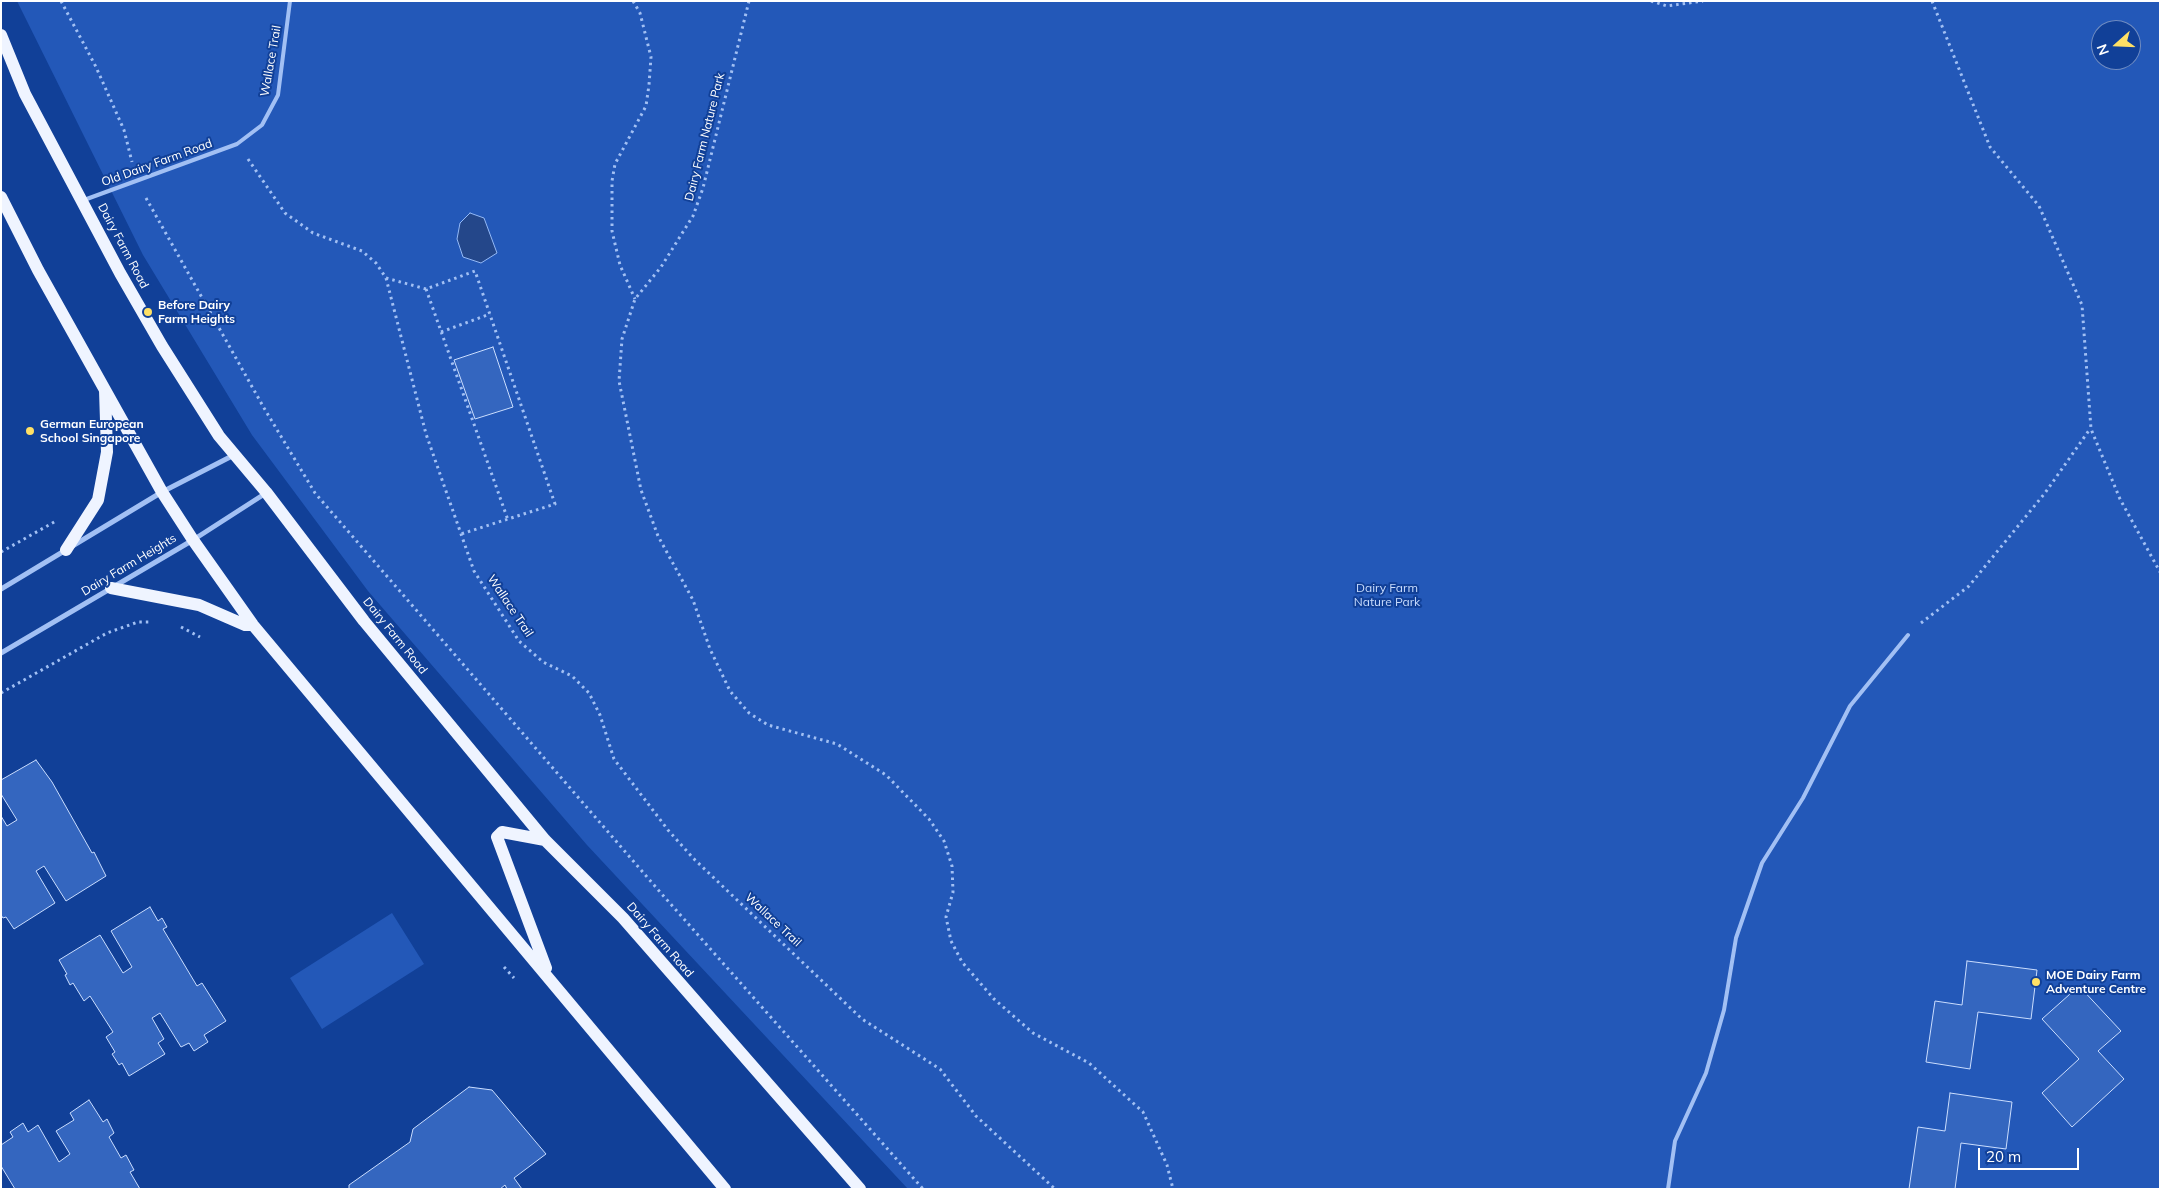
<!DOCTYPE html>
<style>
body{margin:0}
#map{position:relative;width:2161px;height:1190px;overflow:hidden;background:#114098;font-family:Mulish,sans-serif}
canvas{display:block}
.frame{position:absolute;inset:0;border:2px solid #fff;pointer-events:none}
.north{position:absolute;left:2091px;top:20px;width:50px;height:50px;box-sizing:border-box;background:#114098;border:1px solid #708cc1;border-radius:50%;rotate:250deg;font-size:14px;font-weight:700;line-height:20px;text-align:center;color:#fff}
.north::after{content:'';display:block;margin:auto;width:18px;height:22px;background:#ffe065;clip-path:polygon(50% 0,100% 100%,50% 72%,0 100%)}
.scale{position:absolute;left:1978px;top:1148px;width:101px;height:22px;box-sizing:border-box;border:2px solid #fff;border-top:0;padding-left:6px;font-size:15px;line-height:18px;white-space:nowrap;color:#fff;-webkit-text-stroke:4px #114098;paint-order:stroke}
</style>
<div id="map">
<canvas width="2161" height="1190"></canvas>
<div class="frame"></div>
<div class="north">N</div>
<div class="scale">20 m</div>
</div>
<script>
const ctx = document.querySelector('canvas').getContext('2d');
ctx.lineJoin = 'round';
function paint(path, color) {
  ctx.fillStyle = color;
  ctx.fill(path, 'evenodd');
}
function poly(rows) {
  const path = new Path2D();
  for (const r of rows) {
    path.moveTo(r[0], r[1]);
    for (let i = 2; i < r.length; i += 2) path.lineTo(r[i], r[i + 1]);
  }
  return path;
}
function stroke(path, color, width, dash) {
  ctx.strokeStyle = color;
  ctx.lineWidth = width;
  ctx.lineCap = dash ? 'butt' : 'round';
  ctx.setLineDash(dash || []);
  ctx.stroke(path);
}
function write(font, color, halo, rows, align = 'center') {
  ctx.font = font + ' Mulish,sans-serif';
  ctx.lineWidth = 4;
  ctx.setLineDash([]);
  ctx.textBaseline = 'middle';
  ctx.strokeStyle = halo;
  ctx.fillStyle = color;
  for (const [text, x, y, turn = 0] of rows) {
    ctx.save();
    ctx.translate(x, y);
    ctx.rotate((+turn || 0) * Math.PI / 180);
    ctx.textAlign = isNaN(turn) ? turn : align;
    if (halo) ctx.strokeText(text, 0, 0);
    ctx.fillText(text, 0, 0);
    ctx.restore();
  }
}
paint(poly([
 [17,1,2160,1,2160,1189,908,1189,587,845,368,591,252,435,143,255],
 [2101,30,2131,30,2131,60,2101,60],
 [392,913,424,964,322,1029,290,978]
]), '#2358b8');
const water = poly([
 [470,213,484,218,497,253,481,263,463,257,457,239,460,223,470,213]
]);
paint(water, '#24478a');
stroke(water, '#93b9f7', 1);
const building = poly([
 [493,347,513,407,475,419,454,360,493,347],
 [36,760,52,782,92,853,94,852,106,876,66,901,44,866,36,871,55,903,14,929,6,917,3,918,1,915,1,816,7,826,17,820,1,794,1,780,36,760],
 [150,907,158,921,162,918,167,927,163,929,197,986,202,983,226,1021,204,1035,208,1042,194,1051,189,1043,181,1047,160,1013,152,1018,164,1039,158,1043,165,1054,129,1076,122,1063,119,1065,112,1054,115,1052,106,1037,113,1032,90,996,84,1001,73,983,70,985,65,975,67,974,59,960,100,935,123,973,132,967,111,931,150,907],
 [1967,961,2037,970,2031,1019,1978,1012,1970,1069,1926,1062,1935,1001,1962,1005,1967,961],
 [2079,986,2121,1031,2098,1051,2124,1079,2072,1127,2042,1093,2079,1059,2042,1019,2079,986],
 [469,1087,492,1090,546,1154,514,1178,522,1189,507,1189,505,1185,500,1189,349,1189,349,1185,410,1142,413,1129,469,1087],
 [1950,1093,2012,1102,2006,1149,1961,1143,1955,1189,1909,1189,1918,1127,1945,1131,1950,1093],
 [89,1100,103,1122,107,1119,114,1133,109,1137,121,1158,126,1155,134,1170,130,1172,140,1189,15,1189,1,1166,1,1145,13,1137,10,1132,23,1123,28,1132,38,1125,59,1162,70,1154,56,1131,74,1120,70,1113,89,1100]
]);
paint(building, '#3466bf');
stroke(building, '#caddfe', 1);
stroke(poly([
 [61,1,96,67,124,130,132,162],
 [633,1,640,13,651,57,649,85,646,106,615,164,612,181,612,231,620,265,635,299],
 [749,1,703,188,693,216,661,267,635,299,622,339,619,381,641,490,658,536,693,600,710,649,730,691,749,713,768,725,837,744,886,775,929,819,944,841,952,866,953,892,946,917,951,941,962,962,994,999,1033,1033,1089,1063,1143,1112,1167,1165,1173,1189],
 [1651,1,1667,6,1703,1],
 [1932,1,1990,147,2039,206,2082,305,2091,429,2120,499,2160,572],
 [248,159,285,213,313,233,362,251,376,263,386,278,426,434,474,571,519,641,543,662,572,676,589,693,600,715,614,759,668,830,693,858,862,1019,940,1069,976,1116,1055,1189],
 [146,198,264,408,315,493,660,892,923,1189],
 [386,278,426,289,475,271,555,504,461,534],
 [426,289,508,520],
 [441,332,490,314],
 [1,552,56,521],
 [1921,623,1969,586,2045,493,2090,429],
 [181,627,200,637],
 [1,693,107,633,138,622,150,622],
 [504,967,514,978]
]), '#a2c0f4', 3, [2.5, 4]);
stroke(poly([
 [84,200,237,144,262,125,278,95,290,1],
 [1668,1189,1675,1141,1706,1073,1724,1010,1736,938,1762,863,1803,798,1850,706,1908,635]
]), '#a2c0f4', 4);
stroke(poly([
 [1,589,162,492,234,455],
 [1,653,193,540,266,493]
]), '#a2c0f4', 5);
stroke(poly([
 [1,35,25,94,120,273,162,346,219,436,266,492,364,621,545,840,623,918,860,1189],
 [1,197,38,270,162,492,193,540,253,625,725,1189],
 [66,550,98,500,107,452,105,390],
 [111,588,199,605,245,625,253,625],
 [545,840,502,832,497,837,546,968]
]), '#eff4ff', 12);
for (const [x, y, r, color] of [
 [148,312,5,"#ffe065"],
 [30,431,5,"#ffe065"],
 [2036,982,5,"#ffe065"]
]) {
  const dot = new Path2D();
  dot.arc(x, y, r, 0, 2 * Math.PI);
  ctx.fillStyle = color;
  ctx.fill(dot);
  stroke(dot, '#114098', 2);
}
write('12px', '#fff', '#114098', [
 ["Wallace Trail",271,61,-80],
 ["Dairy Farm Nature Park",705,137,-76],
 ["Old Dairy Farm Road",157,163,-20],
 ["Dairy Farm Road",123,246,62],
 ["Dairy Farm Heights",129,565,-31],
 ["Wallace Trail",510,606,56],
 ["Dairy Farm Road",395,636,51],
 ["Wallace Trail",773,920,43],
 ["Dairy Farm Road",660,940,49]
]);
write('bold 12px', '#fff', '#114098', [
 ["Before Dairy",158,305],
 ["Farm Heights",158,319],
 ["German European",40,424],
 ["School Singapore",40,438],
 ["MOE Dairy Farm",2046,975],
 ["Adventure Centre",2046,989]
], 'left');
write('12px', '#caddfe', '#114098', [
 ["Dairy Farm",1387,588],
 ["Nature Park",1387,602]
]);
</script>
